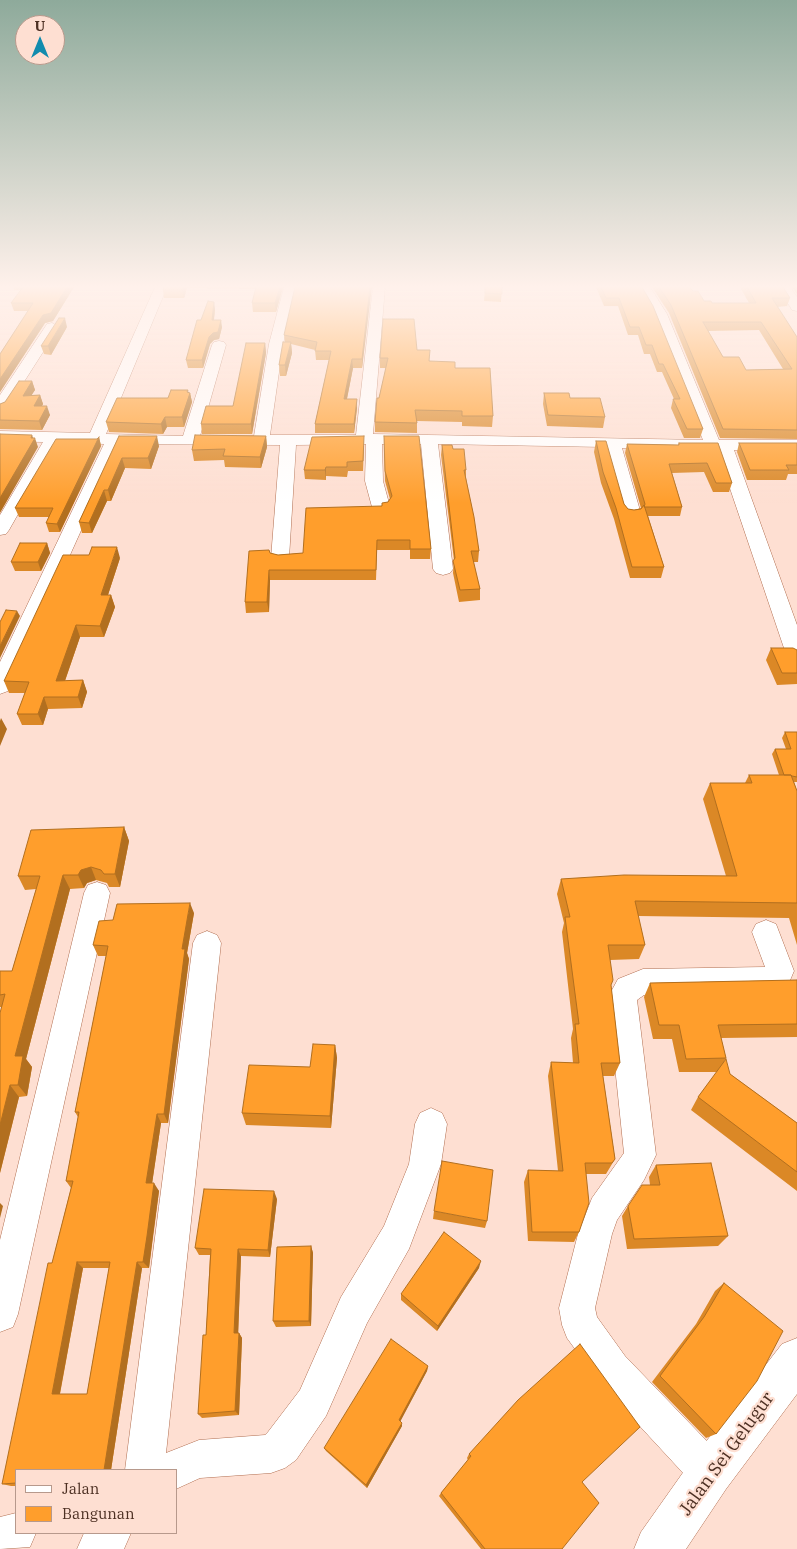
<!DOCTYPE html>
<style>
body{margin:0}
#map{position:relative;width:797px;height:1549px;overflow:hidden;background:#fedfd2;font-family:"IBM Plex Serif",serif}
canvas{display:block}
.legend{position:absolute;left:15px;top:1469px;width:162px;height:65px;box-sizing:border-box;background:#fedfd2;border:1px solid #b7998c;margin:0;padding:6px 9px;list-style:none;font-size:15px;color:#4d3023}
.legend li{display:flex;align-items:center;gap:10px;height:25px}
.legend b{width:25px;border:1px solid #b7998c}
.north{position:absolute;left:15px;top:15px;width:50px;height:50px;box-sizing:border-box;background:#fedfd2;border:1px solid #b7998c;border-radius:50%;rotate:0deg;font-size:14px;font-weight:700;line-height:20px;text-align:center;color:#4d3023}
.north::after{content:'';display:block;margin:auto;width:18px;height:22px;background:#128cae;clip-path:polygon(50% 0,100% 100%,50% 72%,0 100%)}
</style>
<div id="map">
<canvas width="797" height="1549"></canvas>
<ul class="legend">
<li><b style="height:6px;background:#fff"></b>Jalan</li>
<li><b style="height:14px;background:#ff9e2c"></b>Bangunan</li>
</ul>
<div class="north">U</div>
</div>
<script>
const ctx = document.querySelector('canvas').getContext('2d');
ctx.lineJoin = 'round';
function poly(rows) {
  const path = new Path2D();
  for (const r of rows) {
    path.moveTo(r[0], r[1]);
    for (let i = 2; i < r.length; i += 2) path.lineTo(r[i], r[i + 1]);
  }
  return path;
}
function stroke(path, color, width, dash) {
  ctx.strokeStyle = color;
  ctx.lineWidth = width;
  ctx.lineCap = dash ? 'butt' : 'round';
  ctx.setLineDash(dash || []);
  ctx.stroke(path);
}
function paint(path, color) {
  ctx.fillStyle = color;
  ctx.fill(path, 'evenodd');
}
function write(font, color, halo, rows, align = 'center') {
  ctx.font = font + ' "IBM Plex Serif",serif';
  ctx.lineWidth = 4.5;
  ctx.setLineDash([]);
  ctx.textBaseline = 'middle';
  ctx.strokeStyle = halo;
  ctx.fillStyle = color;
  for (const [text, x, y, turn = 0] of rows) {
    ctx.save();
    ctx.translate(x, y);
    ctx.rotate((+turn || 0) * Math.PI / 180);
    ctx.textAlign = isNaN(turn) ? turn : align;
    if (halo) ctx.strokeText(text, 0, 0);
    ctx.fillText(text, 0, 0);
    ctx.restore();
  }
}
const street = poly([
 [155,287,167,287,106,434,183,436,212,345,214,342,219,341,224,342,226,345,200,436,254,436,269,344,284,287,296,287,283,344,270,435,356,435,373,287,385,287,373,434,703,440,653,314,638,287,650,287,667,314,719,440,797,440,797,450,734,450,797,625,797,661,790,659,786,654,717,450,622,448,641,514,638,518,632,519,626,518,623,514,605,447,438,444,453,569,450,573,443,575,436,573,433,569,421,444,382,444,383,481,390,507,387,511,381,512,375,511,372,507,365,481,366,444,296,445,289,558,287,562,280,564,273,562,271,558,280,445,120,444,11,686,8,691,0,694,0,662,104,444,59,442,9,530,6,534,0,535,0,515,43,442,0,441,0,431,90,433,155,287],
 [778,287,790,287,797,297,797,311,792,310,778,287],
 [52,323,59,327,6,410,0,412,0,395,47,324,52,323],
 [97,882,106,885,110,893,18,1314,13,1327,0,1332,0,1240,84,893,88,885,97,882],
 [766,920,776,924,794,971,788,985,764,993,644,995,637,1000,656,1155,644,1180,617,1220,612,1234,595,1308,597,1317,625,1356,724,1459,730,1473,724,1487,710,1493,696,1487,599,1382,567,1338,562,1325,559,1308,578,1234,592,1198,624,1153,608,999,612,990,618,979,643,969,765,967,752,932,756,924,766,920],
 [207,931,217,935,221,943,166,1453,199,1440,265,1435,268,1432,300,1390,341,1297,384,1226,409,1164,415,1124,420,1113,431,1108,442,1113,447,1124,441,1164,409,1249,367,1323,326,1416,296,1460,285,1468,271,1473,200,1478,176,1489,176,1470,125,1470,193,943,197,935,207,931],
 [16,1513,16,1533,36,1533,30,1547,0,1549,0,1517,16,1513],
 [84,1533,131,1533,124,1549,77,1549,84,1533]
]);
const secondary = poly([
 [797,1338,797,1394,726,1489,686,1549,634,1549,641,1532,694,1457,782,1344,797,1338]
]);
stroke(street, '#b16e50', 1);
stroke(secondary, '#b16e50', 1);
paint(street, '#fff');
paint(secondary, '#fff');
paint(poly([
 [14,287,74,287,53,321,45,323,0,392,0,354,28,311,14,311,11,303,21,290,14,290],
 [164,287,283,287,276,312,253,312,252,303,255,289,187,288,184,298,164,298,163,290],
 [485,287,502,287,501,302,484,301],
 [596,287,642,287,703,429,700,438,684,438,671,408,673,399,674,399,662,372,657,372,650,354,644,354,638,335,628,335,618,306,604,306],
 [652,287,690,287,693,291,704,301,712,303,749,303,740,287,783,287,790,298,787,306,777,307,797,337,797,439,720,438,669,313],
 [759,330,783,369,746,370,723,357,708,331],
 [792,287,797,287,797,294],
 [370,292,362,368,353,368,347,399,357,408,354,433,315,433,315,424,329,360,316,360,315,350,291,344,292,353,286,376,280,376,279,365,285,342,284,335],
 [215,309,214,320,222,327,219,339,214,340,210,344,203,368,188,368,186,360,201,320],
 [67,327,51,355,44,354,41,346],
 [265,343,266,353,252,434,202,434,201,424,233,406],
 [417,350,430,361,455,368,493,416,492,427,462,426,462,422,417,421,417,433,375,432,375,422,379,398,386,368,380,368,380,358],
 [32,381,35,390,31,395,40,395,43,404,42,406,50,415,42,430,0,429,0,404,5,402],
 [188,393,190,393,192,402,184,427,167,427,163,434,109,432,106,422,168,398],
 [544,393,570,398,605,417,603,428,547,426,543,404],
 [119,436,159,446,151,469,125,468,111,501,107,501,92,533,82,533,79,522],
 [266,436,267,447,261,468,225,467,224,460,194,461,192,450],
 [384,436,431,549,430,559,410,559,410,550,377,550,376,580,270,580,269,612,246,613,245,602,270,553,278,555,303,553,388,502,390,499,385,481],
 [99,437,101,446,60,532,49,532,46,523,49,517,19,517,15,508],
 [596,441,624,504,628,509,634,510,641,508,625,453,627,444,678,445,679,443,718,443,732,483,729,492,713,492,704,472,672,473,682,507,680,516,648,516,664,567,661,578,630,578,614,519,601,483,594,452],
 [739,443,797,443,797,474,788,474,786,480,747,480,737,452],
 [442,445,453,449,466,470,466,478,479,551,478,562,473,562,480,589,480,600,459,602,453,573,454,560,441,455],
 [364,446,363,471,348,471,347,477,326,476,326,480,305,479,304,470],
 [47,543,50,553,41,571,15,571,11,562],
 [120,558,108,595,111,595,115,607,104,637,80,637,65,681,83,680,87,692,82,708,48,709,43,725,22,725,17,714,25,693,9,693,4,681],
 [771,648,797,651,797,684,777,685,766,660],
 [785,732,797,732,797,782,794,782,797,791,797,945,789,918,638,916,645,945,639,959,610,960,611,985,620,1063,614,1076,603,1076,615,1159,606,1174,586,1174,579,1232,574,1242,528,1241,524,1182,528,1170,558,1171,548,1076,551,1062,573,1063,571,1038,573,1029,562,932,564,923,557,894,561,879,726,876,703,799,710,783,745,783,749,775,779,775,772,754,775,749,786,749,782,738],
 [124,827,129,841,120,887,109,887,107,883,96,880,87,883,84,888,70,889,26,1059,32,1067,27,1096,19,1097,0,1173,2,1007,0,1007,0,971,12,971,36,889,25,890,18,876],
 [194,913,187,953,189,959,168,1123,161,1123,152,1183,159,1191,152,1243,149,1268,142,1268,111,1470,16,1470,16,1486,11,1486,2,1484,52,1263,71,1188,66,1181,78,1117,75,1112,106,956,98,956,93,945],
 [83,1268,109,1268,87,1394,60,1394],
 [797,980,797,1037,721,1038,726,1058,722,1066,730,1074,797,1123,797,1191,691,1110,698,1097,717,1072,679,1072,672,1039,653,1039,644,997,650,983],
 [335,1045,337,1058,331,1128,246,1125,242,1113,310,1067],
 [656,1165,728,1236,718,1246,627,1249,622,1216,628,1206,650,1185,649,1177],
 [277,1199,270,1257,241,1256,238,1333,239,1333,242,1338,239,1415,202,1418,198,1414,206,1335,210,1255,199,1255,195,1248],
 [434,1211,487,1221,485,1228,433,1219],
 [311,1246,313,1253,311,1326,276,1327,273,1321],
 [479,1268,437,1331,401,1300,401,1294],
 [724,1283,716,1434,706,1438,652,1382,696,1324,715,1291],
 [428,1366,427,1371,400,1421,402,1426,367,1488,326,1451,324,1448],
 [469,1454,582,1482,562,1549,481,1549,439,1496,441,1493,468,1460,467,1458]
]), '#db8826');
paint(poly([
 [67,287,74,287,53,321,45,323,0,392,0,379,43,315],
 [183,287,187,287,187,288,184,298,182,290],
 [280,287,283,287,276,312,275,303],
 [370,287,372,287,362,368,362,359],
 [214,302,215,309,213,327,212,320],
 [65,318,67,327,51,355,48,346],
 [221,320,222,327,219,339,214,340,210,344,203,368,202,360,209,337],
 [291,342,292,353,286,376,285,365],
 [265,343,266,353,252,434,251,424],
 [352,359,353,368,345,408,344,399],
 [32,381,35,390,26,404,23,396],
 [188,390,189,396,190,393,192,402,184,427,182,417],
 [40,395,43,404,37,415,34,406],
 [357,399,357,408,354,433,354,424],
 [47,406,50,415,42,430,39,421],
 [165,417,167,427,163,434,161,424],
 [32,435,34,440,35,438,38,447,0,513,0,498],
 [157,436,159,446,151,469,148,458],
 [266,436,267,447,261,468,260,457],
 [99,437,101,446,60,532,57,524],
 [122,458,125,468,111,501,108,490],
 [326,467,326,480,325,470],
 [104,490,107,501,92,533,89,523],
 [47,543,50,553,41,571,38,562],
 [117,547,120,558,104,607,101,595],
 [269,570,270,580,269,612,267,602],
 [111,595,115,607,104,637,100,626],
 [17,611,20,616,0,658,0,646],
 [76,625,80,637,61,692,56,681],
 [83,680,87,692,82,708,78,697],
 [44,697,48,709,43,725,38,714],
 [1,718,7,729,0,746,0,721],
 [124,827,129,841,120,887,115,874],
 [91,867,96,880,87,883,84,888,78,875,81,870],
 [63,875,70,889,26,1059,32,1067,27,1096,18,1085,15,1056],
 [190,903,194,913,187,953,189,959,168,1123,164,1114,182,949],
 [335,1045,337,1058,331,1128,330,1116],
 [10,1085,19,1097,0,1173,0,1125],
 [157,1114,161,1123,151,1191,146,1183],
 [154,1183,159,1191,149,1268,143,1262],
 [274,1191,277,1199,270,1257,268,1250],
 [0,1203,3,1206,0,1218],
 [311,1246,313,1253,311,1326,309,1321],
 [238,1249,241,1256,238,1339,234,1333],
 [481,1261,479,1268,437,1331,438,1326],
 [77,1262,83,1268,59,1398,52,1394],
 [137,1262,142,1268,111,1470,104,1470],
 [239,1333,242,1338,239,1415,235,1411],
 [428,1366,427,1371,399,1424,399,1420],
 [402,1423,402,1426,367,1488,366,1485]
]), '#b26f1f');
const building = poly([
 [23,287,67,287,51,313,43,315,0,379,0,354,33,303,11,303,23,287],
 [164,287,183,287,182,290,163,290,164,287],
 [256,287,280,287,275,303,252,303,256,287],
 [295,287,370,287,362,359,352,359,344,399,357,399,354,424,315,424,331,351,315,351,317,342,284,335,295,287],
 [485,287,502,287,502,294,485,293,485,287],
 [601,287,642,287,653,306,703,429,687,429,673,399,680,399,663,364,659,364,652,345,646,345,639,327,630,327,619,298,606,298,601,287],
 [659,287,690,287,693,291,698,291,704,301,711,301,712,303,756,303,747,287,783,287,790,298,772,298,797,337,797,430,723,429,671,305,659,287],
 [703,322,761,322,792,369,746,370,739,357,723,357,703,322],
 [208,301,214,302,212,320,221,320,218,332,213,333,209,337,202,360,186,360,197,320,201,320,208,301],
 [59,318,65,318,48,346,41,346,59,318],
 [383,319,414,319,417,350,430,350,429,361,455,362,455,368,490,368,493,416,462,416,462,411,415,410,417,423,375,422,377,398,379,398,388,358,380,358,383,319],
 [283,342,291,342,285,365,279,365,283,342],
 [246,343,265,343,251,424,201,424,206,406,233,406,246,343],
 [19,381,32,381,23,396,40,395,34,406,47,406,39,421,0,420,0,404,5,402,19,381],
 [171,390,188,390,187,392,190,393,182,417,165,417,161,424,106,422,117,398,168,398,171,390],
 [544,393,569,393,570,398,600,398,605,417,548,415,544,393],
 [0,434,32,435,31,438,35,438,0,498,0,434],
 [195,435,266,436,260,457,223,456,225,449,192,450,195,435],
 [119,436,157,436,148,458,122,458,108,490,104,490,89,523,79,522,119,436],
 [364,436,363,461,347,462,347,467,326,467,325,470,304,470,312,437,364,436],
 [384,436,419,436,431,549,410,549,410,540,377,540,376,570,269,570,267,602,245,602,249,551,269,550,270,553,278,555,303,553,306,508,382,506,382,503,388,502,392,496,385,471,384,436],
 [99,437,57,524,46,523,53,508,15,508,56,439,97,439,99,437],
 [596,441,606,441,624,504,628,509,634,510,641,509,644,505,664,567,632,567,616,508,603,472,596,441],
 [679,443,718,443,732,483,716,483,707,463,669,464,682,507,644,507,645,504,627,444,679,445,679,443],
 [739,443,797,443,797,465,786,465,789,470,750,470,739,443],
 [442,445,452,445,453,449,464,449,466,470,464,470,474,517,479,551,471,551,480,589,460,590,453,561,455,558,442,445],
 [20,543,47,543,38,562,11,562,20,543],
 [92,547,117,547,101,595,111,595,100,626,76,625,56,681,83,680,78,697,44,697,38,714,17,714,29,682,4,681,63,555,89,555,92,547],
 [6,610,17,611,0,646,0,622,6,610],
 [771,648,793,648,797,650,797,673,782,673,771,648],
 [785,732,797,732,797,777,792,776,791,775,784,775,775,749,791,749,785,732],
 [749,775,791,775,797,791,797,903,635,901,645,945,608,945,613,980,611,985,620,1063,601,1063,615,1159,612,1163,585,1163,589,1203,579,1232,532,1232,528,1170,563,1171,551,1062,579,1063,575,1024,579,1024,565,917,570,917,561,879,624,875,737,876,710,783,752,783,749,775],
 [124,827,115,874,104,874,101,870,91,867,81,870,78,875,63,875,15,1056,23,1056,18,1085,10,1085,0,1125,0,1013,5,994,0,995,0,971,12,971,40,876,18,876,31,830,124,827],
 [190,903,182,949,185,949,164,1114,157,1114,146,1183,154,1183,147,1236,143,1262,137,1262,104,1470,16,1470,16,1483,2,1484,48,1263,52,1263,73,1181,66,1181,79,1112,75,1112,108,946,93,945,99,921,113,920,117,904,190,903],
 [77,1262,110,1262,87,1394,52,1394,77,1262],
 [797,980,797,1024,718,1025,726,1058,686,1059,679,1025,659,1025,650,983,797,980],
 [313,1044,335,1045,330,1116,242,1113,249,1065,310,1067,313,1044],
 [726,1059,730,1074,797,1123,797,1172,698,1097,726,1059],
 [442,1161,493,1170,487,1221,434,1211,442,1161],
 [711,1163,728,1236,634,1239,628,1206,642,1185,660,1185,656,1165,711,1163],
 [204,1189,274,1191,268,1250,238,1249,234,1333,239,1333,235,1411,198,1414,203,1335,206,1335,211,1249,195,1248,204,1189],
 [444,1232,481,1261,438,1326,401,1294,444,1232],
 [311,1246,309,1321,273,1321,277,1247,311,1246],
 [724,1283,783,1331,757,1381,716,1434,660,1376,704,1317,724,1283],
 [391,1339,428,1366,399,1420,402,1423,366,1485,324,1448,391,1339],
 [580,1344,640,1427,582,1482,599,1503,562,1549,485,1549,441,1493,471,1456,469,1454,518,1400,580,1344]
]);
paint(building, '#ff9e2c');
stroke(building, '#b26f1f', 1);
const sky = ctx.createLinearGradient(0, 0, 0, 503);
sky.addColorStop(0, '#8eaa9b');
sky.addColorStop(0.57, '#fff1eb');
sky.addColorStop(1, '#fff1eb00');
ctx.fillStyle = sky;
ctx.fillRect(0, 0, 797, 503);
write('18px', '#4d3023', '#fedfd2', [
 ["Jalan Sei Gelugur",727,1454,-54]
]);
</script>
